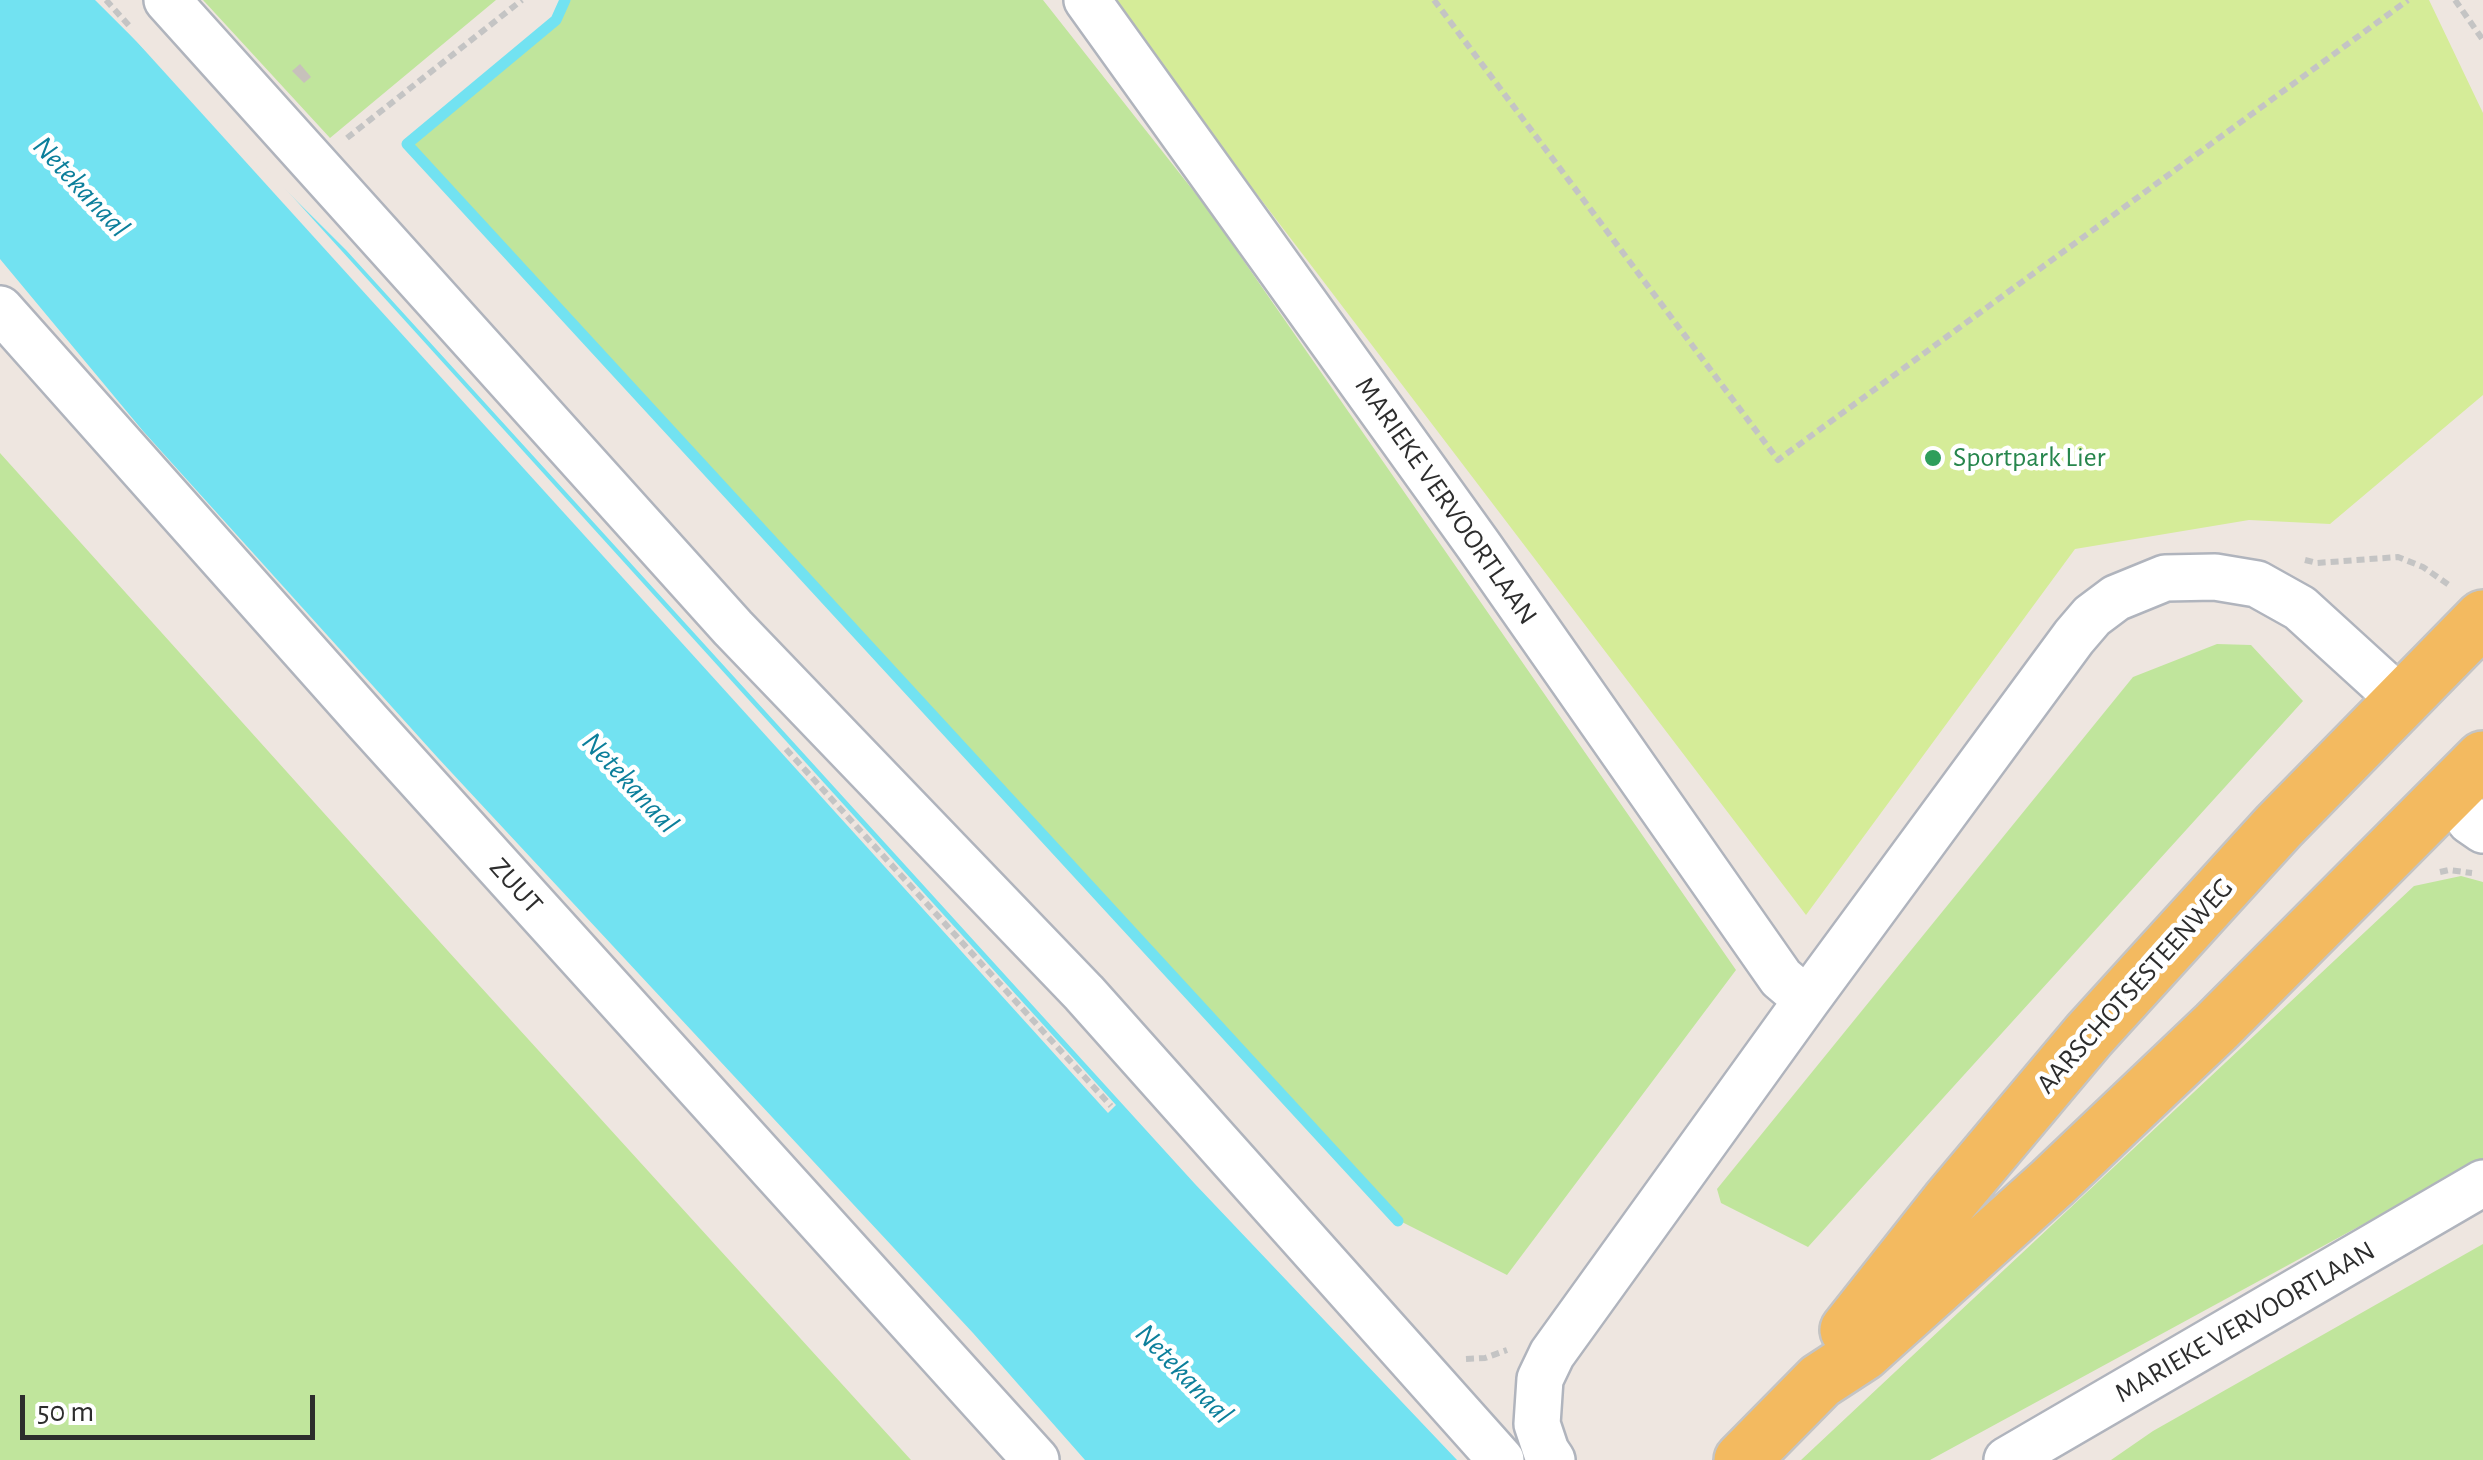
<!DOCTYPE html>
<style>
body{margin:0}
#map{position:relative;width:2483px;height:1460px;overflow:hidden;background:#eee6e0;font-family:"Alegreya Sans",sans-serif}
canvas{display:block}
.scale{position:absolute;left:20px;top:1395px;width:295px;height:45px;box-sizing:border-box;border:5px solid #2d2d2d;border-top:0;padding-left:12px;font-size:30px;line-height:35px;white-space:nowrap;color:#2d2d2d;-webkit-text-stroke:8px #fff;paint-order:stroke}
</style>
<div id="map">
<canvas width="2483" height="1460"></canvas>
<div class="scale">50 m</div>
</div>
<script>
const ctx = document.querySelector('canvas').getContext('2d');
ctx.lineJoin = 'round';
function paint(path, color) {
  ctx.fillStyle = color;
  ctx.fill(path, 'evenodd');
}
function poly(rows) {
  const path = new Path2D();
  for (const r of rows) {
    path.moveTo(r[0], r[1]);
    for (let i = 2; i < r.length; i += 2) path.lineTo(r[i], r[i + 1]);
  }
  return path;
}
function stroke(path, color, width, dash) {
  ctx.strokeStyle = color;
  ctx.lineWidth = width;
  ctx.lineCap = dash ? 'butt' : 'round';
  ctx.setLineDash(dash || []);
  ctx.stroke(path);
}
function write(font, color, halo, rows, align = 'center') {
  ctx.font = font + ' "Alegreya Sans",sans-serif';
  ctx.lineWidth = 9;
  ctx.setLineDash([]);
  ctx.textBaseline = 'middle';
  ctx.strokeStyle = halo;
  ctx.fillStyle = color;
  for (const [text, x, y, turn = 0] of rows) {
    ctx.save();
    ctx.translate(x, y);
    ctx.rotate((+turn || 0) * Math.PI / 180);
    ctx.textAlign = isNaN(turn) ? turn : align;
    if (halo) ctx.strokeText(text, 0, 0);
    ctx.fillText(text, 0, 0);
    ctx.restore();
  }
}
paint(poly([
 [203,0,496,0,330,138],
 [565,0,1043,0,1207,208,1736,970,1507,1275,1398,1220,407,144,556,20],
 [0,453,448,951,911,1460,0,1460],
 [2217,644,2251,645,2303,701,1808,1247,1721,1203,1717,1189,2133,677],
 [2461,876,2483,882,2483,1159,1930,1460,1801,1460,2414,886],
 [2483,1244,2483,1460,2111,1460,2153,1431]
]), '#c0e59c');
paint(poly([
 [1109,0,2429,0,2483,113,2483,395,2330,524,2249,520,2075,549,1806,915]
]), '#d5ec98');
paint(poly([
 [0,0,95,0,346,250,1195,1184,1457,1460,1085,1460,973,1333,438,758,143,431,0,259]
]), '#72e2f1');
paint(poly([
 [99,0,102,0,224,121,1116,1105,1108,1113]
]), '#eee6e0');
stroke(poly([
 [565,0,556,20,407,144,1398,1221]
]), '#72e2f1', 11);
paint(poly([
 [300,64,311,77,304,83,292,71]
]), '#c7c1bb');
const minor = poly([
 [167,0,733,628,1084,993,1501,1460],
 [1087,0,1479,546,1781,978,1807,1000],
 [0,309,368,722,1036,1460],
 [2449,791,2470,821,2483,830],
 [1552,1460,1546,1451,1537,1424,1540,1379,1552,1354,1807,1000,2074,637,2092,616,2116,598,2165,578,2215,577,2257,584,2300,608,2402,701],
 [2007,1460,2483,1183]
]);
const major = poly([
 [1848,1330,1949,1202,2089,1035,2279,826,2483,618],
 [1742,1460,1820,1381,1863,1353,2052,1183,2217,1026,2483,759]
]);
stroke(minor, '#b0b4bd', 50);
stroke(major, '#c4c4c4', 60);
stroke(poly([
 [106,0,132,29],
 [1434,0,1778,460,2408,0],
 [2455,0,2483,40],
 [347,138,522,0],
 [2305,560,2317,563,2398,557,2423,567,2449,585],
 [786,749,1111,1106],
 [2440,872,2449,870,2472,873],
 [1466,1359,1485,1358,1507,1350]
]), '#c4c4c4', 6, [8, 5]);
stroke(minor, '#fff', 45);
stroke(major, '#f3ba60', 55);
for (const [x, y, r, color] of [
 [1933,458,10,"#2e9e5b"]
]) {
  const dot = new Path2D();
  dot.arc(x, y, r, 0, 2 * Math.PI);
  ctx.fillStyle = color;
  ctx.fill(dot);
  stroke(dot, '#fff', 4);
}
write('28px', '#27864d', '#fff', [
 ["Sportpark Lier",1953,458]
], 'left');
write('28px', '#2d2d2d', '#fff', [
 ["MARIEKE VERVOORTLAAN",1446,501,55],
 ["ZUUT",516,886,48],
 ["AARSCHOTSESTEENWEG",2135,986,-48],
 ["MARIEKE VERVOORTLAAN",2245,1322,-30]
]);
write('italic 30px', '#0c7f9b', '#fff', [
 ["Netekanaal",81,187,47],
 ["Netekanaal",630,783,47],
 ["Netekanaal",1184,1374,46]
]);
</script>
